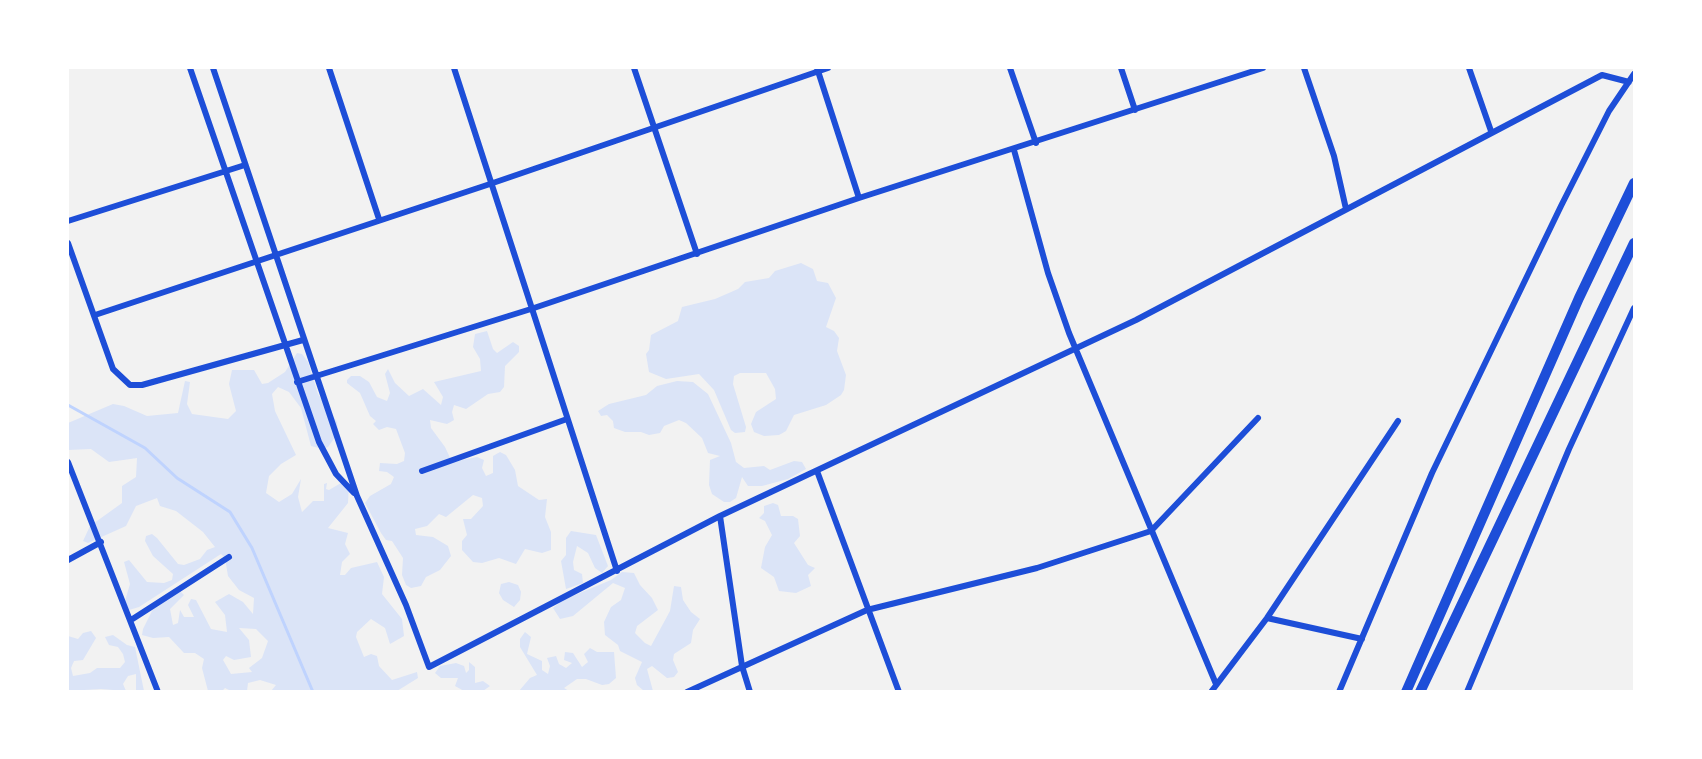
<!DOCTYPE html>
<style>
body{margin:0}
#map{position:relative;width:1702px;height:759px;overflow:hidden;background:#f2f2f2;font-family:Helvetica,sans-serif}
canvas{display:block}
.frame{position:absolute;inset:0;border:69px solid #fff;pointer-events:none}
</style>
<div id="map">
<canvas width="1702" height="759"></canvas>
<div class="frame"></div>
</div>
<script>
const ctx = document.querySelector('canvas').getContext('2d');
ctx.lineJoin = 'round';
function paint(path, color) {
  ctx.fillStyle = color;
  ctx.fill(path, 'evenodd');
}
function poly(rows) {
  const path = new Path2D();
  for (const r of rows) {
    path.moveTo(r[0], r[1]);
    for (let i = 2; i < r.length; i += 2) path.lineTo(r[i], r[i + 1]);
  }
  return path;
}
function stroke(path, color, width, dash) {
  ctx.strokeStyle = color;
  ctx.lineWidth = width;
  ctx.lineCap = dash ? 'butt' : 'round';
  ctx.setLineDash(dash || []);
  ctx.stroke(path);
}
paint(poly([
 [801,263,813,269,817,281,828,283,836,298,826,327,834,331,839,338,837,351,846,375,844,390,841,395,826,405,794,415,786,431,779,435,764,436,754,432,751,424,756,412,776,399,775,389,766,373,740,373,734,376,733,384,746,427,745,432,735,433,731,430,714,390,699,374,666,379,649,372,646,354,649,350,651,335,678,321,682,307,715,299,738,289,745,282,769,278,775,271],
 [487,331,493,349,497,353,513,342,519,346,519,352,505,366,504,387,500,392,488,394,466,409,454,405,452,412,454,420,447,424,430,420,431,428,445,447,452,462,477,457,484,460,482,468,486,476,493,473,493,456,500,452,506,455,515,470,518,486,539,500,547,499,545,517,551,532,551,550,542,553,525,549,516,564,499,558,482,563,473,562,462,550,462,541,467,535,463,519,471,519,483,506,482,498,473,495,446,517,439,514,427,526,415,529,416,535,433,537,448,546,451,556,440,570,426,577,421,586,411,588,406,585,402,575,403,558,392,541,386,540,381,533,365,503,370,496,391,484,394,477,387,472,379,471,380,463,397,464,404,461,405,453,396,429,387,427,379,430,373,424,376,421,370,416,360,393,347,383,347,380,351,376,360,376,369,382,377,397,387,401,390,393,385,374,388,369,395,383,409,396,423,389,441,405,443,397,434,382,481,371,480,359,473,347,475,334],
 [297,353,302,354,308,362,318,394,337,422,338,433,328,447,323,449,311,446,301,408,289,392,278,387,272,394,275,411,296,455,281,464,269,476,266,493,279,502,292,494,301,479,298,497,302,512,313,501,324,501,324,484,327,483,326,489,329,490,341,483,349,483,348,503,328,528,348,533,345,544,350,554,342,562,340,575,345,575,351,568,377,562,384,577,382,594,402,619,404,636,390,644,385,628,371,619,357,632,356,637,364,657,371,654,377,656,379,666,392,680,417,672,418,678,397,691,271,691,276,685,260,680,248,683,247,691,231,691,225,688,222,691,208,691,202,668,204,659,195,653,184,653,169,637,153,638,142,635,143,629,153,609,173,594,181,592,184,595,170,609,173,625,178,623,180,610,184,617,194,617,188,605,191,599,196,600,211,629,227,632,225,615,215,602,229,594,243,602,253,614,254,598,239,590,228,576,225,558,221,554,139,607,129,610,125,601,130,584,124,562,129,560,147,582,164,583,172,580,173,574,153,556,145,541,146,536,152,534,157,538,178,564,184,565,200,559,207,550,215,547,203,532,176,511,160,506,157,498,136,506,126,526,88,543,83,541,90,526,122,503,122,486,136,477,137,458,109,462,91,449,68,450,68,423,113,404,124,406,147,416,178,413,185,381,190,382,187,404,192,414,228,419,236,411,229,384,232,370,254,370,262,384,268,383,285,372],
 [239,628,256,629,268,641,262,658,249,668,252,672,231,674,223,660,226,656,234,660,251,657,249,640],
 [677,381,693,382,708,394,731,443,736,462,744,468,764,466,770,470,794,461,802,462,806,469,788,479,762,486,748,486,742,477,736,498,730,502,724,502,712,494,709,485,710,460,720,456,708,453,702,438,686,423,679,420,664,426,660,433,649,435,641,432,625,432,614,428,613,421,607,415,601,416,598,411,609,404,646,395,657,386],
 [773,503,778,505,781,516,793,516,798,519,800,536,794,543,808,565,815,568,808,575,811,586,796,593,779,591,774,577,761,568,765,547,772,535,765,521,759,518,764,513,764,506],
 [571,531,596,535,608,566,602,573,595,568,588,553,577,546,573,562,574,570,582,574,583,583,566,589,561,561,566,555,566,538],
 [622,572,634,573,640,585,652,598,658,610,637,626,635,633,645,643,651,646,670,611,674,586,681,587,683,600,691,612,700,619,693,630,691,643,674,654,673,660,678,672,674,677,667,678,652,666,647,669,653,691,644,691,637,685,635,678,642,662,620,651,618,645,605,635,604,622,611,607,621,600,625,588,613,583,573,616,560,619,553,608,563,600,611,580],
 [509,582,518,585,521,592,520,600,514,607,503,600,499,593,501,584],
 [91,631,96,638,83,660,74,661,71,668,73,676,90,673,97,668,120,668,125,662,123,654,118,647,109,645,105,637,113,635,127,645,135,647,144,691,136,691,136,674,128,676,123,684,126,691,101,689,68,691,68,636,78,639,83,633],
 [525,632,531,637,527,654,542,661,542,670,548,674,550,666,547,658,556,656,559,664,566,668,572,663,564,660,565,652,573,653,582,667,588,662,584,654,590,648,597,652,614,652,616,678,609,684,602,685,586,679,577,679,564,688,569,691,519,691,530,678,537,675,520,647,520,639],
 [469,662,475,667,475,683,483,681,490,686,483,691,464,691,455,686,458,678,441,678,435,673,440,666,456,663,464,666,466,673,469,670]
]), '#dbe4f7');
stroke(poly([
 [68,405,145,448,177,478,230,512,252,548,313,692]
]), '#bfd3fe', 3);
stroke(poly([
 [190,68,319,442,336,474,354,493],
 [213,68,357,496,406,605,429,667,720,516,1136,320,1602,75,1629,82],
 [329,68,379,219],
 [454,68,617,571],
 [634,68,697,254],
 [817,68,859,198],
 [1010,68,1036,143],
 [1121,68,1135,110],
 [1304,68,1334,156,1346,209],
 [1469,68,1491,131],
 [1014,150,1048,273,1069,333,1216,684],
 [68,221,245,165],
 [68,243,113,369,130,385,142,385,303,340],
 [95,315,490,184,828,68],
 [297,382,531,309,859,198,1263,68],
 [68,462,158,692],
 [422,471,567,419],
 [817,471,899,692],
 [720,516,742,666,750,692],
 [68,560,101,542],
 [1267,618,1362,639],
 [131,620,229,557],
 [687,692,867,610,1037,568,1151,531,1258,418],
 [1211,692,1267,618,1398,421],
 [1339,692,1432,473,1561,206,1609,111,1634,74],
 [1467,692,1569,449,1634,308]
]), '#1d4ed8', 6);
stroke(poly([
 [1406,692,1579,298,1634,183],
 [1420,692,1634,243]
]), '#1d4ed8', 10);
</script>
